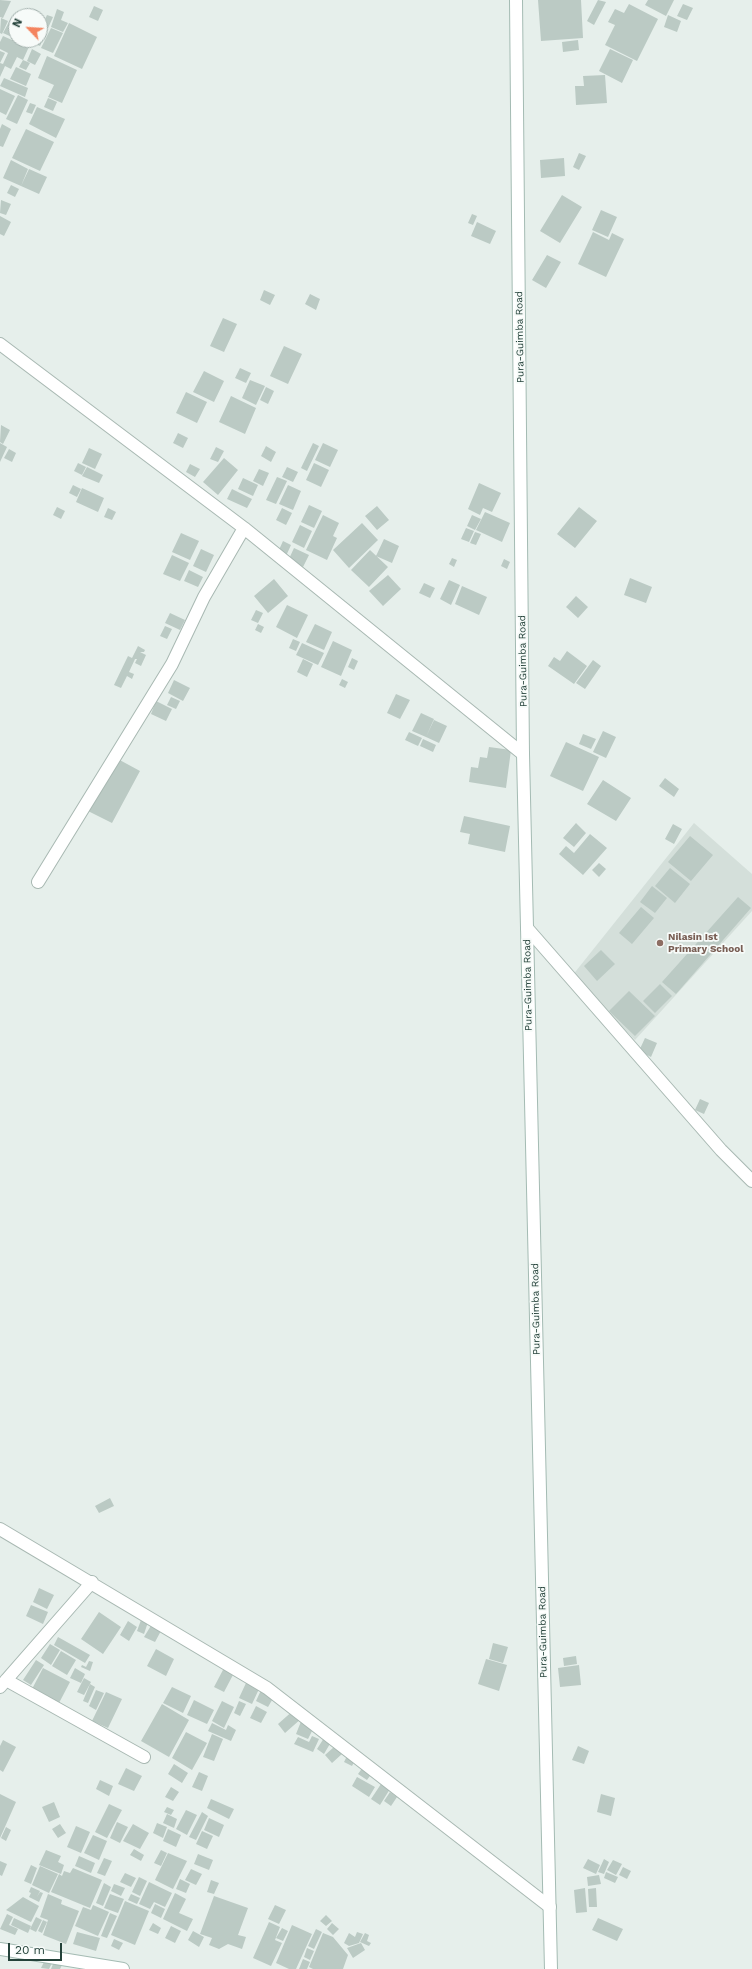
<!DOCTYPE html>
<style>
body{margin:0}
#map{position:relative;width:752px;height:1969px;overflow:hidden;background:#e6efeb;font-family:"Work Sans",sans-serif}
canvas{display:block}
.north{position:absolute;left:8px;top:8px;width:40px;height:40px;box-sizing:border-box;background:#f7fbf9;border:1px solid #a3b1ad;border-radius:50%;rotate:295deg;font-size:11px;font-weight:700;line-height:16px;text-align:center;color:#24423a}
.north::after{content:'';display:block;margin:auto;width:14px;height:18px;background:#f4845f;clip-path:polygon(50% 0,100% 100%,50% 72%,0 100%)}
.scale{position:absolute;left:8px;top:1943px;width:54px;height:18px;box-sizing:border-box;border:2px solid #24423a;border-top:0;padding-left:5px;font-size:12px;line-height:14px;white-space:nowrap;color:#24423a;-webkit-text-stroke:3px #f7fbf9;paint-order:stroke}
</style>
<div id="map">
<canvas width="752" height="1969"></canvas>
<div class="north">N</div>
<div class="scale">20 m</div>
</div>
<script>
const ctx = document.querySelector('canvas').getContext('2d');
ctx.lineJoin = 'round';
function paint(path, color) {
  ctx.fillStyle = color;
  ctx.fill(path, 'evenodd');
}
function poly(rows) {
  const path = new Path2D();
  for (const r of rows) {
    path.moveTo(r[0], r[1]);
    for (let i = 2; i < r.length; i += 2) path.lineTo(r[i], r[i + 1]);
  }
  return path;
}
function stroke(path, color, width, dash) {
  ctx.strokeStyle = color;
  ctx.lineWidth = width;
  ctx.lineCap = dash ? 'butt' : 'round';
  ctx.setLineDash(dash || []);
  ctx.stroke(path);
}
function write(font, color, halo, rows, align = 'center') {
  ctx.font = font + ' "Work Sans",sans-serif';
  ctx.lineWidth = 3.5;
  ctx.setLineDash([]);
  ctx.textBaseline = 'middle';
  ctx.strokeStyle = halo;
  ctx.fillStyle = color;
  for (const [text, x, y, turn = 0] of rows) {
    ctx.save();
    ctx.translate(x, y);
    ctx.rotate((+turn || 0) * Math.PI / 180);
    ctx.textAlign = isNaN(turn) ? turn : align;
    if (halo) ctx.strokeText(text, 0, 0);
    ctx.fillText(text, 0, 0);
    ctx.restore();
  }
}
paint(poly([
 [694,823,752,874,752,911,635,1040,572,976]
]), '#d4dfda');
paint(poly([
 [0,0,11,1,3,18,0,17],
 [538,0,581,0,583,38,541,41],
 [598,0,606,2,594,25,587,21],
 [648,0,674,0,666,16,645,5],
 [629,4,658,19,637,61,605,45,615,25,608,22,615,9,624,13],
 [683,4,693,8,687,20,677,16],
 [94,6,103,10,98,21,89,17],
 [57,9,64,12,61,20,68,23,63,32,51,27],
 [47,15,53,17,40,46,34,43,35,40,40,40,40,30],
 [668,15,681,21,677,32,664,27],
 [1,18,8,21,2,34,0,33],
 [9,22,16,26,12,37,3,33],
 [69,23,97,37,82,69,54,56],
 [51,28,63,33,53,53,41,48],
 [16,32,16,40,32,40,23,60,17,57,11,69,5,66,0,77,0,51,5,53,0,63,3,64,8,53,0,49,0,42,3,36,12,40],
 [578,40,579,50,563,52,562,42],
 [32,49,41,54,35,65,27,61],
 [610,49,633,60,622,83,599,71],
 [47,56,77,70,62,103,48,97,54,85,38,78],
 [23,60,30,63,26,70,19,67],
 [16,67,31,74,26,86,10,79],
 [605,75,607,103,576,105,575,86,584,86,583,76],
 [4,78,28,88,25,97,0,86],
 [0,89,15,96,6,115,0,112],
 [18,95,28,100,17,124,6,119],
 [48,98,57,102,53,111,44,107],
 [30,103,36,105,32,114,26,112],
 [37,107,65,119,56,138,29,124],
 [2,124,11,129,3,147,0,146,0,129],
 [26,129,54,142,40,171,12,158],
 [579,153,586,156,579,170,573,167],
 [564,158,565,176,541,178,540,160],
 [11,160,28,169,21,186,3,178],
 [29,169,47,177,39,194,21,186],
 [11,185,19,189,15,197,7,193],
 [562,195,582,207,560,243,540,231],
 [1,200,11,204,6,215,0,213],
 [601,210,617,217,608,237,592,230],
 [472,214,477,216,473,225,468,223],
 [0,216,11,222,4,236,0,234],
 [477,222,496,231,490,244,471,236],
 [593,232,609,240,612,233,624,239,606,277,578,264],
 [547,255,561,262,546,288,532,280],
 [264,290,275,295,270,305,260,300],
 [310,294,320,299,316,310,305,304],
 [223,318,237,324,224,352,210,346],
 [284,346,302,354,288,384,270,376],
 [240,368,251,373,246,383,235,378],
 [204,371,224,381,214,402,193,392],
 [250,380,265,386,256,405,242,398],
 [266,387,274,391,268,404,260,400],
 [186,392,207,402,197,423,176,413],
 [231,396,256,408,245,434,219,422],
 [1,425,10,430,3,444,0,442],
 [178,433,188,438,183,448,173,443],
 [0,443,7,447,0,462],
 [313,443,319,446,307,471,301,468],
 [323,443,338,450,330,467,315,460],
 [266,446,276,452,271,462,261,456],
 [216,447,224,451,218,462,210,459],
 [89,448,102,454,95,469,82,463],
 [9,449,16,453,12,462,4,458],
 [224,458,238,470,218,495,203,482],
 [78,463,86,467,82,475,74,471],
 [314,463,329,470,321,487,306,480],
 [190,464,200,469,195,477,186,472],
 [87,467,103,475,99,483,82,476],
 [287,467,298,472,293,482,282,477],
 [259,469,269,473,263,486,253,481],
 [277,477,287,481,276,504,266,500],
 [243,478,258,485,253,496,238,489],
 [479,483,501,493,492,512,483,508,480,515,468,509],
 [73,485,81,489,77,497,69,493],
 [288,485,301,491,293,510,279,504],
 [82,488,104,498,98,512,76,502],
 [232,489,252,499,247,508,227,499],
 [309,505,322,511,314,528,301,522],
 [377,506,389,520,377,530,365,516],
 [57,507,65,511,61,519,53,515],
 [579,507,597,521,575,548,557,534],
 [108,508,116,512,112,520,104,517],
 [282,508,292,513,286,525,276,520],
 [485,512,510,523,502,542,476,530],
 [323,515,339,523,333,536,337,538,327,560,306,550],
 [472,515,481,519,475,530,467,526],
 [362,523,378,540,349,568,333,550],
 [300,525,312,531,304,548,292,542],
 [466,528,474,531,469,542,461,539],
 [475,532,481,534,476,545,470,543],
 [181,533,199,541,190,560,172,552],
 [384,539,399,546,392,563,376,556],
 [283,541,291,545,286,556,278,552],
 [294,548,309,555,303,567,288,561],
 [201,549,214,555,206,572,193,566],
 [370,550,388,567,369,587,351,570],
 [172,555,189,563,180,581,163,574],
 [452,558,457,560,454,567,449,564],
 [504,559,510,562,507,569,501,566],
 [189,570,203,577,198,587,184,581],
 [388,575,401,589,383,606,369,591],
 [630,578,652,587,646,603,624,595],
 [274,579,288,596,268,613,254,596],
 [449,580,460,585,451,605,440,599],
 [424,583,435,588,430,598,419,593],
 [462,586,487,597,479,615,455,604],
 [576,596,588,607,578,618,566,607],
 [287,605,308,615,297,638,276,627],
 [256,610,263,613,258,623,251,620],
 [170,613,185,620,180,630,165,623],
 [258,624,264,627,261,633,255,630],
 [315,624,332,632,324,650,306,642],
 [165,626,172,629,167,639,160,636],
 [293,639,300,642,296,651,289,648],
 [333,641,352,650,341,676,321,667],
 [302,643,324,653,318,665,296,655],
 [138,646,145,650,144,652,140,652,146,655,141,666,135,663,137,659,135,659,129,672,134,674,132,679,127,676,121,688,114,685,128,656,132,658],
 [567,651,587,666,574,684,548,666,554,657,560,661],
 [352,658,358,661,354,670,348,667],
 [303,659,313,664,307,677,297,672],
 [593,660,601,666,585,689,576,683],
 [342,679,348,682,345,688,339,685],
 [174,680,190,688,183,701,168,693],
 [396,694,410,700,400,719,387,713],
 [171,697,180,701,176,709,167,705],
 [156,701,172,709,166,721,151,714],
 [421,713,434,719,426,737,412,731],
 [434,720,447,726,439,743,426,737],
 [603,731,616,737,606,758,593,752],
 [409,732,422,738,418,746,405,740],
 [583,734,596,739,591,749,579,744],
 [423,739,436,745,433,752,420,746],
 [566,742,599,757,583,791,550,776],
 [489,747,511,750,506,788,469,782,471,767,478,768,480,757,487,758],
 [116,758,140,771,112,823,88,811],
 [665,778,679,789,674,797,659,786],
 [603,780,631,798,616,821,587,804],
 [464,816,510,826,505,852,468,844,470,834,460,832],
 [576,823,586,833,574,847,563,838],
 [673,824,682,829,674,844,665,839],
 [590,834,607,848,583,875,559,854,566,846,574,853],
 [690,836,713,855,691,881,668,862],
 [599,863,606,869,599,877,592,870],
 [670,868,690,884,675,903,655,886],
 [652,886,667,898,655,913,640,902],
 [738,897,751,908,676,994,662,982],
 [641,907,654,918,632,944,619,933],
 [601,950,615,964,597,981,584,966],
 [660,984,672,996,655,1013,643,1001],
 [629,991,655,1016,635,1036,609,1011],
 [645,1038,657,1043,651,1057,639,1051],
 [700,1099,709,1103,704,1114,695,1110],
 [110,1498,114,1506,99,1513,95,1506],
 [39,1588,54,1595,47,1609,33,1602],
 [31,1605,48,1612,43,1624,26,1616],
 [99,1612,121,1627,103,1654,81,1639],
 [141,1620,148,1622,144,1634,137,1631],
 [128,1621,137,1627,129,1641,120,1635],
 [152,1624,162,1629,155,1642,144,1637],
 [58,1637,90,1655,85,1663,54,1645],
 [493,1643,508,1647,503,1663,489,1659],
 [50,1644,60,1650,51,1665,41,1658],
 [156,1649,174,1659,166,1676,147,1666],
 [61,1651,76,1660,67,1675,52,1666],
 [576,1656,577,1664,564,1666,563,1658],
 [486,1659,507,1665,499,1691,478,1684],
 [36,1660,44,1665,31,1685,23,1680],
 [89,1661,93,1662,90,1671,81,1667,82,1665,86,1667],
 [579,1665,581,1685,560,1687,558,1668],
 [43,1668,70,1682,59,1703,32,1689],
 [75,1668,85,1674,81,1683,70,1678],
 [224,1668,234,1673,224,1692,214,1687],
 [84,1678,91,1682,84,1695,77,1692],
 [246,1683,259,1689,252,1704,239,1698],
 [90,1684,95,1687,88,1703,83,1701],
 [172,1687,191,1696,183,1713,163,1703],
 [262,1688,275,1695,268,1707,256,1701],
 [96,1690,104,1693,96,1710,89,1706],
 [106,1692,122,1699,108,1728,92,1721],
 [194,1700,214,1710,207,1724,187,1715],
 [222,1701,234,1707,224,1728,212,1721],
 [239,1701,246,1704,240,1716,234,1713],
 [162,1704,189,1720,169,1757,141,1741],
 [256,1706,267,1712,261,1723,250,1718],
 [295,1709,302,1718,285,1733,278,1724],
 [302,1719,315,1725,308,1739,296,1734],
 [212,1723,226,1730,228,1725,236,1730,231,1741,208,1731],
 [186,1732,207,1743,192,1770,172,1758],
 [212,1734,223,1739,214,1761,203,1757],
 [312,1736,319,1739,313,1752,294,1744,298,1737,309,1742],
 [324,1738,331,1742,324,1754,317,1749],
 [3,1740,16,1747,3,1772,0,1770,0,1746],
 [578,1746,589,1751,584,1764,572,1760],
 [334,1747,342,1754,332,1763,325,1755],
 [347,1756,355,1760,352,1766,344,1762],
 [174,1764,188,1773,182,1783,168,1774],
 [363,1767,372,1773,367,1780,358,1774],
 [126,1768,142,1776,134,1791,118,1784],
 [199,1772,208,1776,202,1791,192,1787],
 [357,1777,375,1787,369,1797,352,1786],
 [100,1780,113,1786,109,1796,96,1789],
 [381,1784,390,1789,380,1805,371,1799],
 [171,1787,179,1792,173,1801,165,1797],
 [390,1792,397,1797,391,1806,384,1801],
 [0,1794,16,1802,0,1838],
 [601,1794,615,1798,611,1816,597,1812],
 [211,1799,234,1809,229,1819,207,1808],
 [54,1802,60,1817,49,1822,42,1807],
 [109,1804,122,1810,107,1838,95,1832],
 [167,1807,174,1810,171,1815,164,1812],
 [186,1810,197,1815,187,1835,176,1829],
 [202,1812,208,1816,196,1840,189,1837],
 [167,1814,177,1819,174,1828,163,1823],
 [209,1818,224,1825,219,1837,204,1830],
 [117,1822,128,1827,120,1843,110,1838],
 [157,1823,167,1827,163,1838,153,1833],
 [60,1824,66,1833,58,1838,52,1829],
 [133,1824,149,1833,140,1849,123,1841],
 [76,1826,90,1832,81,1853,67,1847],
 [6,1827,11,1830,6,1841,1,1838],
 [168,1829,181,1835,176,1847,163,1841],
 [202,1831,213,1836,207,1849,196,1844],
 [93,1835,107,1841,99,1860,84,1853],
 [134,1849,144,1855,141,1861,130,1855],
 [46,1850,61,1856,58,1862,64,1865,61,1874,39,1865],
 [161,1850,167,1853,161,1866,154,1863],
 [168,1853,187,1861,173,1889,155,1880],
 [198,1854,213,1860,209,1870,194,1864],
 [79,1856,95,1863,91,1873,75,1866],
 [104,1858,112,1861,105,1876,97,1873],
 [588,1859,600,1865,596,1874,583,1868],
 [604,1859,609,1862,604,1874,598,1872],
 [613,1860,622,1864,616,1875,607,1870],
 [0,1861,7,1864,2,1876,0,1875],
 [31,1865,37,1868,31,1884,24,1881],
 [40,1866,58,1874,49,1893,32,1885],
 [623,1867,631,1871,627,1879,619,1875],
 [73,1868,102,1880,90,1908,51,1892,59,1874,62,1876,64,1871,70,1873],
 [191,1869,202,1874,196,1885,185,1880],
 [606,1872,618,1877,615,1883,604,1878],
 [125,1873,136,1878,131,1887,120,1882],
 [599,1875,601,1884,588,1886,587,1877],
 [139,1877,147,1881,140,1896,132,1892],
 [180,1879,190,1884,186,1893,176,1889],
 [211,1880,219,1883,214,1894,207,1892],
 [149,1882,172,1893,165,1907,154,1902,150,1909,139,1904],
 [104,1883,111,1887,103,1906,96,1903],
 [114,1884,125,1888,121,1896,111,1891],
 [31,1887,40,1891,37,1897,40,1892,43,1893,39,1902,29,1897,31,1893,29,1892],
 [585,1888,587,1912,576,1913,574,1890],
 [596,1888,597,1907,589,1907,588,1889],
 [175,1893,186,1899,179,1913,193,1919,187,1931,163,1919],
 [48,1894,62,1900,61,1904,79,1911,66,1944,43,1935,48,1920,40,1917],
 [110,1894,124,1899,118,1913,104,1908],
 [131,1894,140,1898,137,1904,128,1900],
 [214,1896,248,1908,238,1935,246,1937,242,1949,228,1944,219,1949,209,1945,212,1938,200,1934],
 [23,1897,39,1906,31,1922,6,1910],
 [125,1901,149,1911,135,1945,111,1935],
 [155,1904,165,1909,161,1918,151,1913],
 [93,1905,109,1912,98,1936,75,1926,83,1907,91,1910],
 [275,1905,286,1910,279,1924,268,1919],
 [110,1913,117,1916,107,1938,101,1936],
 [7,1914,13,1917,9,1925,18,1929,15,1935,0,1929],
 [326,1915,332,1921,326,1926,320,1921],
 [36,1917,42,1920,36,1932,30,1929],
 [14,1918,31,1926,28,1933,11,1925],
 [598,1918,623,1929,617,1941,592,1930],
 [43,1920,47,1922,42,1933,38,1931],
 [269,1922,280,1927,275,1940,282,1943,271,1966,253,1958],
 [153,1923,161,1928,158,1934,149,1930],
 [332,1923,339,1929,333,1935,327,1929],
 [292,1925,312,1934,296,1969,289,1969,276,1963],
 [171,1926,181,1931,175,1943,165,1938],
 [282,1928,288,1931,283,1941,276,1938],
 [316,1929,322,1932,314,1949,308,1946],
 [193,1931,204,1937,199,1947,188,1940],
 [77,1932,100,1938,96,1951,73,1944],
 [357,1932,363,1934,359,1943,349,1946,344,1943,349,1933,355,1937],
 [323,1933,333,1937,348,1955,343,1969,313,1969,309,1967],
 [365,1933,369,1935,367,1941,371,1943,369,1946,360,1942],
 [114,1939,123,1943,119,1950,111,1946],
 [361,1943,365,1950,353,1958,347,1948],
 [307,1948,314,1951,310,1960,304,1957],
 [55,1959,63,1963,60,1969,51,1969],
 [303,1959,310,1962,307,1969,299,1969],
 [45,1960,52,1963,49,1969,41,1968]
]), '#bbcac4');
const minor = poly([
 [0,344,244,528,523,754],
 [38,882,172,664,204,597,244,528],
 [527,928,721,1150,752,1181],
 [0,1529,267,1688,550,1907],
 [6,1680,144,1757],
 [0,1687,92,1582]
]);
const secondary = poly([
 [516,0,523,754,551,1969],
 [0,1949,123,1969]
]);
stroke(minor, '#a8b8b2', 14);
stroke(secondary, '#a4bbb3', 14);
stroke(minor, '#fff', 12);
stroke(secondary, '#fff', 12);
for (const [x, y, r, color] of [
 [660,943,4,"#8d6e63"]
]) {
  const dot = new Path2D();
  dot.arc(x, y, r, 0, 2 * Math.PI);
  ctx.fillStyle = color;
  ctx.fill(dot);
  stroke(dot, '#f7fbf9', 1.5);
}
write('10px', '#24423a', '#f7fbf9', [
 ["Pura-Guimba Road",520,337,-91],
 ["Pura-Guimba Road",523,661,-91],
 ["Pura-Guimba Road",528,985,-91],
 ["Pura-Guimba Road",536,1309,-91],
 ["Pura-Guimba Road",543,1632,-91]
]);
write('bold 10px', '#785e54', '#f7fbf9', [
 ["Nilasin Ist",668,937],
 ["Primary School",668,949]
], 'left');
</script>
